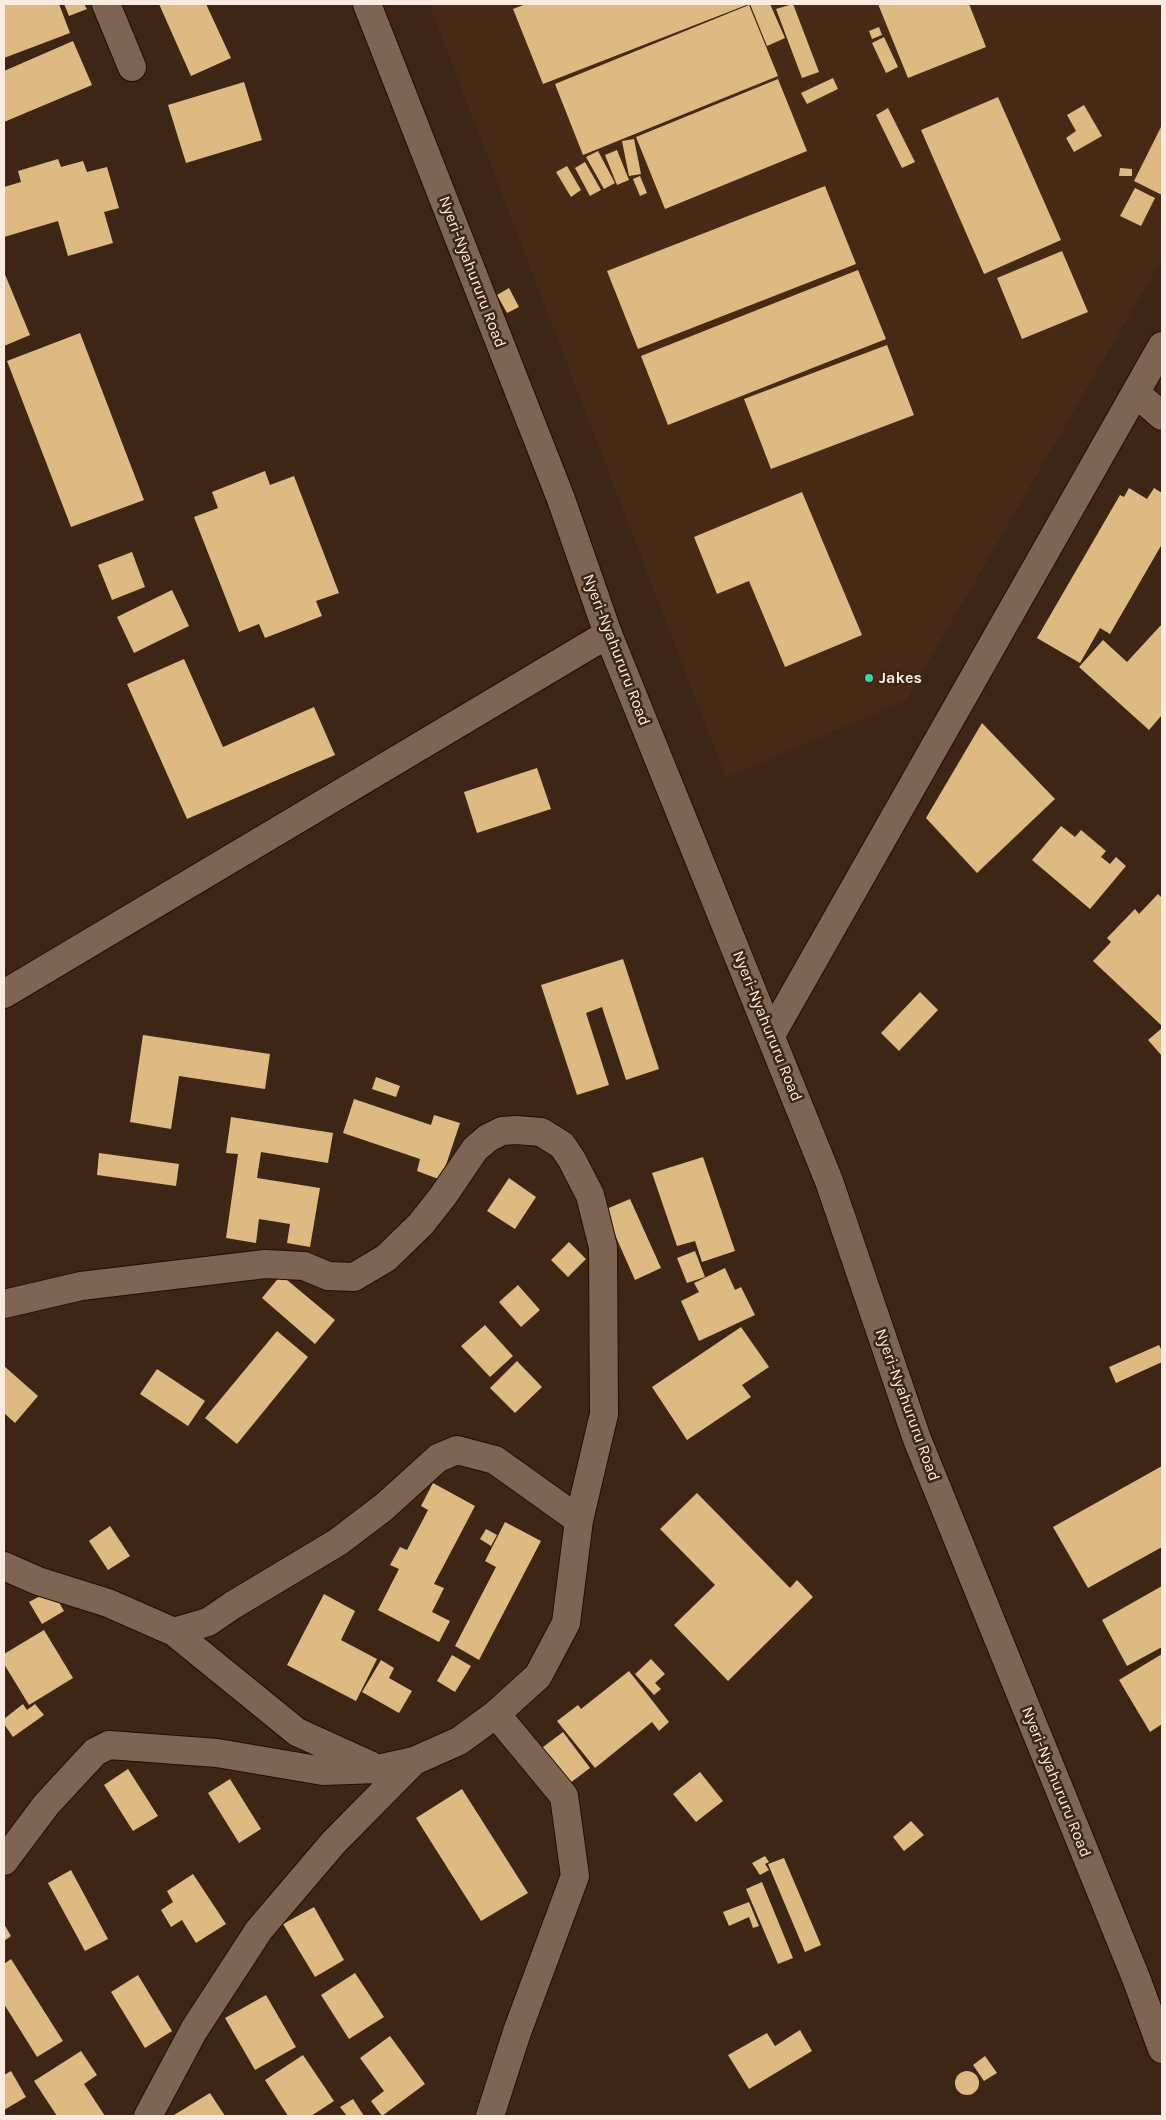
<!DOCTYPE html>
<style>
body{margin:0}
#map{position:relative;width:1166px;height:2120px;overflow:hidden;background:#3d2616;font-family:Karla,sans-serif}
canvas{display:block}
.frame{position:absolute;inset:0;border:5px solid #faeae0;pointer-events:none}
</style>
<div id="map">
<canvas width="1166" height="2120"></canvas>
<div class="frame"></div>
</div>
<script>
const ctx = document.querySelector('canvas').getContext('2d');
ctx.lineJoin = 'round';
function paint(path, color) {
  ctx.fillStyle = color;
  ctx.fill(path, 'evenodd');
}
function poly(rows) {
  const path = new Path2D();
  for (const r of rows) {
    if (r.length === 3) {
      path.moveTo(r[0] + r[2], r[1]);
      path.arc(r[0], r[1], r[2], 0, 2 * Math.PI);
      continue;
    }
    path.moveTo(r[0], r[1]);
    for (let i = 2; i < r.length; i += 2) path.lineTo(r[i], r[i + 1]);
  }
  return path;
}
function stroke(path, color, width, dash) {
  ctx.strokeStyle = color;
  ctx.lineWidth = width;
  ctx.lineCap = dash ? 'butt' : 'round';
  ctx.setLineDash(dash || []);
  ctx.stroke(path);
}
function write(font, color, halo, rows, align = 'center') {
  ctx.font = font + ' Karla,sans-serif';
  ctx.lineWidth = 5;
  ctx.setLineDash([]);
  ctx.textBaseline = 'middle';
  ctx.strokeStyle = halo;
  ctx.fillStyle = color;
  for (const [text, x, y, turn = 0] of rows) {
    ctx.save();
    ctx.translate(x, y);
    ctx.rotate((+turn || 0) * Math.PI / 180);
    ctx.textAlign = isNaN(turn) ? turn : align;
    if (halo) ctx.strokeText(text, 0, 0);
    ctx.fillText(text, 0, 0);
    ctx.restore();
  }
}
paint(poly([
 [429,4,1162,4,1162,259,906,700,726,778]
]), '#472a15');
paint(poly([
 [4,4,59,4,70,33,4,58],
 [64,4,84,4,87,9,69,16],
 [159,4,206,4,231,58,191,76],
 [526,4,749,4,543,84,513,9],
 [750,4,770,4,785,38,767,46],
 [793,4,819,72,802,78,776,9],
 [878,4,969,4,986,47,908,78],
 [749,5,778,76,583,155,555,84],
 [879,27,882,35,872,39,869,31],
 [884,37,898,67,886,73,872,43],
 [73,41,92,85,4,122,4,71],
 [833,78,838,89,807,104,801,93],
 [778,79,807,151,665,209,636,137],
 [244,82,262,140,186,163,168,105],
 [998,97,1061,240,984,274,921,130],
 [1084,105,1102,136,1074,152,1066,138,1076,131,1067,115],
 [888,108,915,162,902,168,876,115],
 [1162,125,1162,195,1134,181],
 [634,139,641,174,629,176,622,141],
 [617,150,629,180,617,185,605,155],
 [598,151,615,183,604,189,586,157],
 [58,159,61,167,83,161,87,172,107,167,119,208,104,212,113,243,68,256,58,221,4,237,4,187,21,182,18,171],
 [585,162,601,190,590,196,575,168],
 [567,166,581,190,571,197,556,172],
 [1120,168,1132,169,1132,176,1119,176],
 [640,176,647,193,640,196,633,179],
 [825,186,856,264,638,349,607,271],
 [1135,188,1155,198,1141,226,1120,216],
 [1062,251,1088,312,1022,339,997,278],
 [858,270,886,339,668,425,641,356],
 [4,272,30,335,4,346],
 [509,288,519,307,507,313,497,295],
 [80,333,144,500,71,527,7,361],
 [887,345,914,415,771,469,744,399],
 [265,471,270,485,294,476,339,593,316,601,322,616,265,638,259,624,239,632,194,517,218,508,212,492],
 [1129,488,1147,499,1154,488,1162,493,1162,544,1110,634,1100,628,1080,663,1037,638,1120,495,1124,497],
 [802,492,862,635,785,667,749,581,717,594,694,537],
 [132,552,145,587,112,600,98,565],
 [172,590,189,626,134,653,117,617],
 [1162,624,1162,715,1149,730,1079,667,1103,640,1127,662],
 [184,659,223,747,314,707,335,755,187,819,127,684],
 [982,723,1055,799,977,873,926,818],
 [537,768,551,809,477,833,464,792],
 [1061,826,1075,837,1081,830,1106,851,1101,857,1110,864,1116,857,1126,866,1090,909,1032,860],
 [1158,894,1162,898,1162,1023,1161,1025,1093,961,1111,942,1107,938,1135,909,1139,914],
 [623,959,659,1069,626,1080,602,1007,586,1013,609,1085,577,1095,541,985],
 [920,992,938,1010,899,1051,881,1033],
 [1162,1028,1162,1056,1148,1040],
 [143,1035,270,1054,265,1089,179,1076,171,1129,130,1122],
 [376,1077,400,1086,396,1097,372,1089],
 [354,1099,431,1125,434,1115,460,1123,441,1180,417,1171,420,1159,343,1133],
 [231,1117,333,1133,328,1163,261,1152,257,1178,320,1188,310,1247,287,1243,290,1224,259,1219,256,1243,226,1238,238,1154,226,1153],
 [99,1153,179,1164,176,1186,97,1175],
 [703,1157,735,1251,702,1262,695,1241,677,1246,652,1173],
 [509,1178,536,1197,515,1229,487,1211],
 [630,1199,661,1268,635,1280,604,1210],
 [569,1242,586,1259,568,1277,551,1260],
 [695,1251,705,1277,687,1283,677,1258],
 [725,1268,735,1290,741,1287,755,1315,699,1341,681,1301,699,1292,694,1283],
 [281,1275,335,1320,315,1344,262,1298],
 [518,1285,540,1310,521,1327,499,1302],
 [485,1325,513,1356,490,1377,461,1346],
 [741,1327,769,1367,742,1385,751,1397,687,1440,652,1387],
 [277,1331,308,1357,237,1444,205,1418],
 [1159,1345,1162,1351,1162,1362,1116,1383,1109,1367],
 [517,1361,542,1387,515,1413,490,1388],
 [4,1366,38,1396,15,1423,4,1413],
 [157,1369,205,1401,188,1426,140,1394],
 [1162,1466,1162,1547,1088,1588,1053,1527],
 [433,1483,475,1506,434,1584,444,1588,432,1612,450,1621,439,1642,378,1610,399,1569,390,1565,400,1547,407,1550,428,1510,421,1506],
 [697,1493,790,1588,797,1580,813,1597,728,1681,674,1625,715,1585,660,1529],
 [505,1522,541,1541,479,1660,455,1646,496,1567,485,1561],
 [110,1526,130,1556,108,1570,89,1541],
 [486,1529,497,1535,491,1546,480,1539],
 [1162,1586,1162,1647,1127,1666,1102,1620],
 [52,1590,64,1611,42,1624,29,1602],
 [324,1594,355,1611,341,1640,377,1659,356,1701,287,1665],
 [44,1630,73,1678,29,1705,4,1664,4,1654],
 [1162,1654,1162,1724,1150,1732,1119,1680],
 [452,1655,471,1666,455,1692,437,1681],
 [651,1659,665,1674,655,1683,661,1689,654,1695,635,1674],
 [381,1660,394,1668,389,1678,412,1691,399,1713,362,1692],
 [629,1671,669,1722,659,1731,652,1722,595,1768,557,1721,578,1705,581,1709],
 [23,1704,27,1710,35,1704,44,1715,13,1737,4,1724,4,1719],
 [563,1732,590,1768,566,1786,539,1750],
 [128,1769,158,1816,133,1831,104,1785],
 [700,1772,723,1801,696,1822,673,1794],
 [230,1779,261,1829,239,1843,208,1793],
 [462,1789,528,1893,481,1921,416,1818],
 [911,1821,924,1835,904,1851,893,1837],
 [765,1856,769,1862,765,1864,769,1870,760,1875,752,1863],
 [784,1858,821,1945,805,1952,768,1864],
 [71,1870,108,1939,85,1951,48,1883],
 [193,1874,226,1924,196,1943,182,1920,171,1927,161,1910,173,1902,167,1891],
 [762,1882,793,1958,778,1964,746,1889],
 [749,1902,759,1926,753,1928,749,1917,729,1926,723,1912],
 [314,1907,344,1960,315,1977,283,1924],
 [4,1924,11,1936,4,1941],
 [11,1959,63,2041,37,2057,4,2004,4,1964],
 [355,1973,384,2017,349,2039,321,1995],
 [138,1975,172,2031,145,2048,111,1992],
 [266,1995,296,2047,255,2070,225,2018],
 [800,2030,812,2051,749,2089,728,2055,767,2033,775,2046],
 [390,2036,425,2084,382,2116,371,2101,384,2091,360,2058],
 [81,2051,97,2075,84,2084,105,2116,57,2116,34,2081],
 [303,2055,334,2101,311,2116,288,2116,265,2080],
 [985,2056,997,2073,984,2081,973,2065],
 [11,2071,26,2097,4,2110,4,2075],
 [967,2083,12],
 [210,2093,225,2116,174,2116,174,2115],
 [353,2099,364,2116,347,2116,340,2107]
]), '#deba83');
const minor = poly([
 [106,4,132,67],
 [1137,394,1162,416],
 [4,994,608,634],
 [771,1035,1162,346],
 [4,1304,81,1286,265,1264,304,1266,328,1276,354,1277,386,1258,421,1224,443,1196,475,1149,488,1138,502,1131,516,1130,541,1132,562,1145,572,1160,590,1195,603,1247,604,1414,579,1520,566,1623,538,1676,496,1714,459,1741,414,1761,378,1769,323,1771,217,1753,109,1745,95,1752,46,1805,4,1861],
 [4,1566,38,1581,108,1603,174,1632,297,1732,372,1766],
 [174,1632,208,1622,233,1605,338,1542,384,1507,438,1458,457,1450,495,1460,579,1520],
 [148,2116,194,2030,259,1930,334,1842,414,1761],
 [490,2116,517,2032,575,1876,564,1796,496,1714]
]);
const secondary = poly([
 [367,4,561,499,608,634,829,1181,917,1439,1136,1978,1162,2049]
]);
stroke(minor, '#230e01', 30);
stroke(secondary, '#230e01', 30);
stroke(minor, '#7e6452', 28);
stroke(secondary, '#7e6452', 28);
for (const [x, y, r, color] of [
 [869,678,5,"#3dd4a3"]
]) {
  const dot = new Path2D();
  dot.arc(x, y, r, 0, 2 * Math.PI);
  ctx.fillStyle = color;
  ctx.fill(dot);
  stroke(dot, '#3d2616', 2);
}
write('16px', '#faeae0', '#3d2616', [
 ["Nyeri-Nyahururu Road",472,272,69],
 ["Nyeri-Nyahururu Road",616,650,69],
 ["Nyeri-Nyahururu Road",767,1026,68],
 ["Nyeri-Nyahururu Road",907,1405,70],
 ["Nyeri-Nyahururu Road",1056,1782,68]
]);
write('bold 16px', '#faeae0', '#3d2616', [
 ["Jakes",879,678]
], 'left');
</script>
